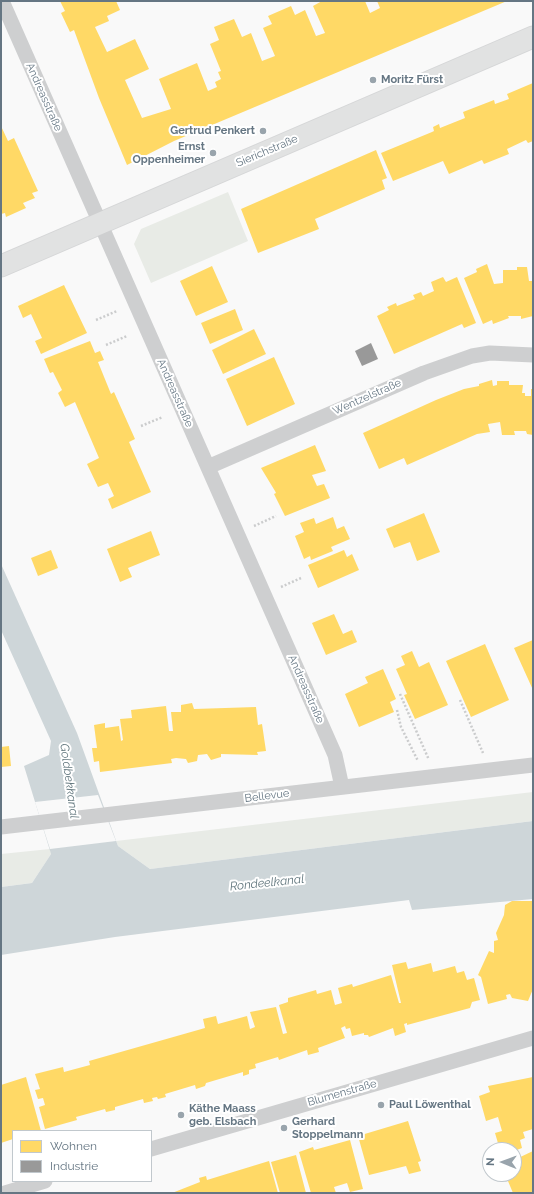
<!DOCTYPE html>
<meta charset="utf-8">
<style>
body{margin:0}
#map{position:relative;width:534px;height:1194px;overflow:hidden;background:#f9f9f9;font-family:Raleway,sans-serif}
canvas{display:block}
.frame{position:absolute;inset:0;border:2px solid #657683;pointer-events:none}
.legend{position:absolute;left:12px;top:1130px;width:140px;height:52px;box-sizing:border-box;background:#fff;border:1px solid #c1c8cd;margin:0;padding:5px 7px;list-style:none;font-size:12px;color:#657683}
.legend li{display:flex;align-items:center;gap:8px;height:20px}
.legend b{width:20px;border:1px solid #c1c8cd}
.north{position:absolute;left:482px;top:1142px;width:40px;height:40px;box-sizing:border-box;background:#fff;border:1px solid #c1c8cd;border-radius:50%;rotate:271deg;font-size:11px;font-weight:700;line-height:16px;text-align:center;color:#657683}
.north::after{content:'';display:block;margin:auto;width:14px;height:18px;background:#99a4ac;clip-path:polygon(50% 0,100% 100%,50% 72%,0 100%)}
</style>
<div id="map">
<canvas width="534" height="1194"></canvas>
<div class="frame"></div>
<ul class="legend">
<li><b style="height:11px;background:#ffd966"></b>Wohnen</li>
<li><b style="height:11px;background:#999"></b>Industrie</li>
</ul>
<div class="north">N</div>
</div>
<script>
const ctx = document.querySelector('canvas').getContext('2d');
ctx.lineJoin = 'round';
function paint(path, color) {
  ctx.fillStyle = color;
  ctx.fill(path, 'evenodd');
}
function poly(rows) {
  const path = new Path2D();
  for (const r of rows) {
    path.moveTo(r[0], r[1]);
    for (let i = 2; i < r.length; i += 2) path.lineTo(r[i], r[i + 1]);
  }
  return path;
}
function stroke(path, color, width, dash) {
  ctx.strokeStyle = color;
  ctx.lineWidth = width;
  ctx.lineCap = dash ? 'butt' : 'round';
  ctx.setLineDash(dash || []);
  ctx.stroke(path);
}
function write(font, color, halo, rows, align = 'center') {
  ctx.font = font + ' Raleway,sans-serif';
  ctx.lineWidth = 4;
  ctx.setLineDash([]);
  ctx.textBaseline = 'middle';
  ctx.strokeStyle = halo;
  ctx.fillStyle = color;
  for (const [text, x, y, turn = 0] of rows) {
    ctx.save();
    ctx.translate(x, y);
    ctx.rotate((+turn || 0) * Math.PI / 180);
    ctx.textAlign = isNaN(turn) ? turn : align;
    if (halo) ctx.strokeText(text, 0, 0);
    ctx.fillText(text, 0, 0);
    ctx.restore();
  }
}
paint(poly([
 [228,192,248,241,151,283,134,244,141,229],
 [533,792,533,821,150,869,118,846,116,841],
 [50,849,51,854,32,883,1,887,1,854]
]), '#e8ebe6');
paint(poly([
 [1,564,77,733,118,846,150,869,533,821,533,899,412,910,409,900,115,937,1,955,1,887,32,883,51,854,24,766,49,755,51,741,1,630]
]), '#ced6d9');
paint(poly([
 [98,795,116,841,50,849,35,802]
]), '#f9f9f9');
paint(poly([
 [60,1,116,1,120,10,107,16,109,21,95,27,107,52,135,39,149,69,125,80,142,118,171,109,159,79,197,63,208,91,217,87,215,82,221,79,218,72,221,71,210,44,219,40,214,27,234,19,242,37,251,33,262,61,275,56,263,28,272,24,268,16,291,6,295,15,305,10,316,36,325,33,313,6,322,1,365,1,370,13,380,8,377,1,507,1,174,141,127,165,99,98,74,30,70,32,61,13,65,11],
 [533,83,533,141,528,143,526,140,507,149,509,154,484,164,482,160,449,174,443,161,393,181,381,153,432,132,434,131,433,127,439,124,440,128,465,118,463,112,494,100,495,104,509,99,507,94],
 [1,126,8,141,14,138,38,191,32,193,35,198,23,203,26,208,6,217,5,213,1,214],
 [376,150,387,178,382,180,385,189,315,219,319,229,258,253,241,209],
 [487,264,494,284,503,283,503,270,517,270,517,267,527,267,529,281,533,281,533,316,521,319,521,316,508,316,509,318,493,324,492,320,483,324,464,278,477,272,476,269],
 [212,266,228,302,196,316,180,281],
 [443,277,446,282,457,277,476,323,464,328,462,324,394,354,377,316,389,310,387,307,396,303,397,306,415,299,413,295,421,292,423,296,434,291,431,282],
 [64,285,87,333,41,354,35,341,42,338,31,314,23,318,18,306],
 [235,309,243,330,210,344,201,323],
 [254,329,266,354,223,374,212,350],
 [90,341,95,353,100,351,104,360,98,362,111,394,114,392,135,439,129,442,151,492,112,509,108,499,114,496,108,483,98,487,87,464,99,458,75,402,65,407,58,393,62,390,53,372,50,373,44,359],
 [274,357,295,404,247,426,226,379],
 [492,380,493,386,497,385,497,381,509,381,509,385,523,385,522,393,525,393,525,396,531,396,531,389,533,389,533,435,527,434,526,431,514,431,515,435,502,435,500,422,488,424,490,432,477,434,407,465,404,458,379,469,363,433,436,400,464,389,479,386,479,384],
 [315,445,326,471,312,475,317,486,324,484,330,498,285,516,274,494,276,493,275,491,261,468],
 [424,513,440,552,417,561,410,542,394,548,386,529],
 [333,517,337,529,344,526,350,539,331,547,333,551,311,560,310,556,304,559,295,536,304,532,300,523,314,518,316,524],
 [151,531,160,555,128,568,132,577,120,582,107,549],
 [51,550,58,568,38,576,31,558],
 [344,550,347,557,352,554,359,570,318,588,308,565],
 [334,614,343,634,352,630,357,642,326,655,312,623],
 [533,640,533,690,514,648],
 [485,644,509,700,471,717,446,661],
 [412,651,419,667,429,662,448,705,415,719,404,695,407,694,396,669,405,665,401,656],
 [383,669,396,699,390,702,394,712,359,727,345,694,368,683,365,677],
 [192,703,194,709,256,707,258,725,262,724,266,751,257,752,258,755,221,754,221,757,211,760,207,754,198,755,197,761,188,763,186,759,176,758,171,759,172,763,100,772,99,761,94,762,92,748,97,748,94,725,105,723,105,728,119,726,121,741,123,740,120,719,132,718,131,710,166,706,169,731,173,731,171,712,181,712,181,705],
 [9,746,11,766,1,767,1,747],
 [512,901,533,901,533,989,528,1001,512,998,510,994,506,995,507,999,488,1004,481,977,478,975,489,951,494,953,494,941,498,940,496,933,504,915,505,905],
 [406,962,408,969,431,963,433,972,455,966,457,973,464,971,467,980,474,978,480,1000,472,1002,470,1008,407,1025,407,1023,404,1024,406,1032,395,1036,393,1028,369,1037,368,1035,364,1035,364,1033,352,1036,350,1028,346,1029,345,1026,341,1028,345,1038,318,1048,319,1052,308,1055,307,1050,279,1060,278,1057,255,1064,256,1068,249,1070,249,1074,243,1076,243,1072,233,1075,206,1083,205,1086,196,1089,195,1085,165,1094,166,1097,158,1099,157,1097,152,1098,153,1101,144,1103,143,1099,115,1107,115,1110,106,1112,105,1109,76,1117,77,1120,45,1129,39,1107,45,1105,43,1098,38,1099,35,1090,40,1089,35,1074,63,1067,64,1072,90,1065,89,1061,205,1028,203,1019,216,1016,218,1024,247,1016,250,1029,255,1027,250,1012,276,1007,283,1034,287,1033,279,1005,288,1002,288,998,316,990,317,994,331,990,335,1005,342,1003,338,988,352,984,353,987,391,975,399,1003,401,1003,392,965],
 [26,1077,41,1131,13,1131,13,1139,1,1143,1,1085],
 [533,1077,533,1129,523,1132,525,1138,520,1140,522,1148,514,1151,500,1150,495,1133,502,1131,498,1117,486,1121,479,1096,490,1092,488,1086],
 [408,1121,421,1161,418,1162,421,1171,409,1174,406,1166,369,1175,358,1136],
 [350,1140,363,1189,350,1192,347,1183,334,1187,336,1193,311,1193,299,1152,313,1147,314,1150],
 [533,1151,533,1193,513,1193,505,1174,514,1174,514,1160],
 [296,1155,306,1193,280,1193,271,1162],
 [269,1161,278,1193,172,1193,200,1182,199,1178,206,1176,207,1180]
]), '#ffd966');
paint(poly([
 [371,343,378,359,362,366,355,351]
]), '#999');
const secondary = poly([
 [1,266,533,37]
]);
stroke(secondary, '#d5d6d7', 23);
stroke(poly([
 [96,320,117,311],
 [106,345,127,336],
 [141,426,163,417],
 [254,526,276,516],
 [281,587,301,578],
 [400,694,429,760],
 [460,700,483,753],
 [397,710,401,727,418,761]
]), '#cbcccd', 2.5, [2, 2]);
stroke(poly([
 [2,1,335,755,342,787],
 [208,467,424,373,472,356,490,353,533,355],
 [1,827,533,765],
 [151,1149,533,1038],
 [5,1193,45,1181]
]), '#cecfd0', 15);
stroke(secondary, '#e1e2e2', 21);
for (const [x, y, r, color] of [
 [373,80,4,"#99a4ac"],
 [263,131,4,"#99a4ac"],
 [213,153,4,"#99a4ac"],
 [381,1105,4,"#99a4ac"],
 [181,1115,4,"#99a4ac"],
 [284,1128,4,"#99a4ac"]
]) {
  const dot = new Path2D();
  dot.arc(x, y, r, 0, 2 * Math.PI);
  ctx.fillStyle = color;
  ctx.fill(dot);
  stroke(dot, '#fff', 1.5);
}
write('bold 11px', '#657683', '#fff', [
 ["Moritz Fürst",381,80],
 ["Gertrud Penkert",255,131,"right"],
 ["Ernst",205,147,"right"],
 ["Oppenheimer",205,160,"right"],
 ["Paul Löwenthal",389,1105],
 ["Käthe Maass",189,1109],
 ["geb. Elsbach",189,1122],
 ["Gerhard",292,1122],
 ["Stoppelmann",292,1135]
], 'left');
write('11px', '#657683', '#fff', [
 ["Andreasstraße",44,97,66],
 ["Sierichstraße",267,151,-23],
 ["Andreasstraße",175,393,66],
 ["Wentzelstraße",367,397,-24],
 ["Andreasstraße",306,689,66],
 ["Bellevue",267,796,-7],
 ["Blumenstraße",342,1093,-16]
]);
write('italic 12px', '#60757c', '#fff', [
 ["Goldbekkanal",69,781,82],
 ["Rondeelkanal",267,883,-6]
]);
</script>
